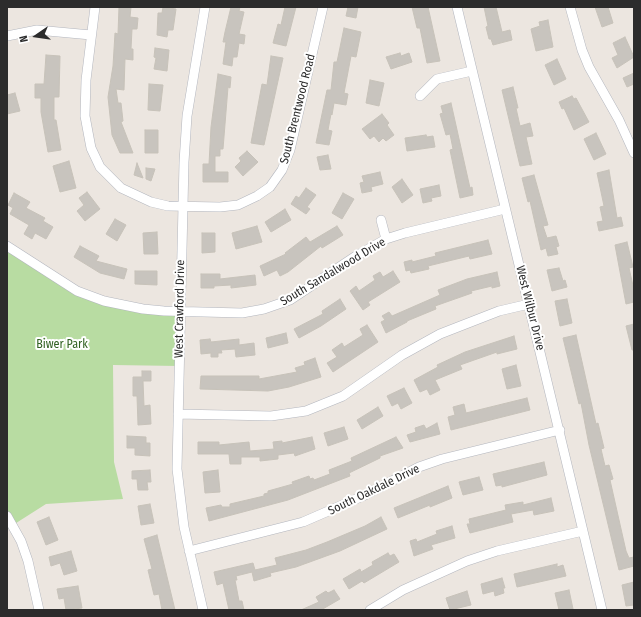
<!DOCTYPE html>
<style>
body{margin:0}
#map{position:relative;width:641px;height:617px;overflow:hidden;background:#ece6e0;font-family:"Fira Sans Condensed",sans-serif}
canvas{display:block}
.frame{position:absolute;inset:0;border:8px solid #2c2c2c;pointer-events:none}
.north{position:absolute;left:16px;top:16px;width:40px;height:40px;-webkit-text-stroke:3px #fff;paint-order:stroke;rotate:257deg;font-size:11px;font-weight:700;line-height:16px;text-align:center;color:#2c2c2c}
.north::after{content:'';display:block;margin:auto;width:14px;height:18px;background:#2c2c2c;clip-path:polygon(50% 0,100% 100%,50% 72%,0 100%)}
</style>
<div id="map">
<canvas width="641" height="617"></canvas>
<div class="frame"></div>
<div class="north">N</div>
</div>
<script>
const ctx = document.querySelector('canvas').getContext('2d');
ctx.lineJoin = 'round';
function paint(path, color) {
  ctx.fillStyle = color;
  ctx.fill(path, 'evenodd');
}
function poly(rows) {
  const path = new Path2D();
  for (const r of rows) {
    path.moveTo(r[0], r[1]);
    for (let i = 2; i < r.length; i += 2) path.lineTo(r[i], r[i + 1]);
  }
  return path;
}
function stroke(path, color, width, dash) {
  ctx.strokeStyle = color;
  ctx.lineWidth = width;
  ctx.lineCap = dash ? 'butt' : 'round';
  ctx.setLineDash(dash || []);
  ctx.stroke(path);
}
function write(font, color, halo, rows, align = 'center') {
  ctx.font = font + ' "Fira Sans Condensed",sans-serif';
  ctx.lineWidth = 4;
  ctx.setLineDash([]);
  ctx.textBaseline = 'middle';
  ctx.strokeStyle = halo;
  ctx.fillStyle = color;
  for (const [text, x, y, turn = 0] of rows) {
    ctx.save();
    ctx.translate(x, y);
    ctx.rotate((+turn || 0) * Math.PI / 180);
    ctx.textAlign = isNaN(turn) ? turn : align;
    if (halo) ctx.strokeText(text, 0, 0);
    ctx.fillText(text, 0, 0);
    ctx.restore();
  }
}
paint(poly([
 [7,246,85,295,180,312,179,366,113,365,114,462,123,499,46,504,13,525,7,516]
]), '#b8dca2');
const building = poly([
 [119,7,131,7,130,17,138,18,137,29,132,29,131,49,133,49,133,60,125,59,124,90,116,89,118,103,121,103,123,121,121,122,133,153,120,153,112,135,108,97,113,66,115,33,118,34,119,7],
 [163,7,176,9,173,30,168,30,167,37,157,35,158,13,162,13,163,7],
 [231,7,240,7,239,11,244,12,239,34,245,35,244,44,239,43,237,57,233,57,232,66,223,64,226,42,223,42,225,32,231,7],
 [285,7,296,7,286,46,273,43,278,24,281,25,285,7],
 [348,7,358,7,356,18,346,16,348,7],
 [412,7,428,7,440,61,427,63,420,28,417,28,412,7],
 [484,7,496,7,502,32,510,30,512,40,493,45,491,39,489,39,486,27,488,26,484,7],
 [595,7,608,7,613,23,602,27,595,7],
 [548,20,553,47,536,51,531,29,540,26,539,22,548,20],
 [344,28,361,32,356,57,351,56,344,93,348,94,346,105,334,103,332,115,331,114,328,130,332,131,329,145,316,143,327,90,331,90,334,62,337,62,344,28],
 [625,37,634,57,617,68,612,58,618,55,613,43,625,37],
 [155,48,169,50,167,71,154,69,156,58,154,57,155,48],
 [400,53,401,56,409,53,412,62,391,69,386,57,400,53],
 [46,55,60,56,59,97,54,97,54,120,56,120,61,150,48,152,41,112,41,98,35,98,35,84,44,84,46,55],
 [271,56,283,58,264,145,251,143,262,84,267,85,271,56],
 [557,59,566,79,554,85,545,65,557,59],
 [634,73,634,84,627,87,623,78,634,73],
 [218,74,231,77,230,88,228,87,223,149,220,149,220,156,215,156,215,172,228,172,228,182,203,182,203,164,209,164,211,127,218,74],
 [370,80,384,83,379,106,366,103,370,80],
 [149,84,163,85,160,111,148,110,149,84],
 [513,87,518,108,516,108,520,126,530,123,533,136,526,137,532,164,520,166,502,90,513,87],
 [15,93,20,111,7,114,7,95,15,93],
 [572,96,574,99,576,98,589,122,574,130,564,108,562,109,559,102,572,96],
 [451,103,470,188,472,187,473,195,460,198,450,150,453,149,450,134,446,135,440,114,443,113,441,106,451,103],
 [382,114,389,123,387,125,394,135,386,141,383,138,379,142,374,136,370,139,362,129,382,114],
 [145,130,158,130,158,153,145,153,145,130],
 [596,133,606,154,594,160,584,139,596,133],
 [426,135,427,137,433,136,435,147,407,151,405,138,426,135],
 [247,151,258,162,243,176,235,167,241,161,239,158,247,151],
 [328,155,331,169,320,170,317,157,328,155],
 [69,161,76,188,60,192,53,166,69,161],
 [137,163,143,178,134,175,137,163],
 [146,168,155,169,151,181,146,179,146,168],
 [609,170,617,218,621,217,623,226,599,231,597,222,603,221,600,207,604,206,597,173,609,170],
 [380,172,383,184,371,187,372,191,362,193,360,183,364,182,362,176,380,172],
 [534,175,548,225,543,226,547,238,556,236,559,246,556,247,558,254,548,256,546,248,541,250,530,201,528,202,522,178,534,175],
 [402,179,413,195,402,203,392,187,402,179],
 [439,185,441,196,431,198,432,201,423,203,420,189,439,185],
 [306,188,316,195,307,207,310,209,306,214,291,204,296,196,299,198,306,188],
 [87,192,100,209,85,221,77,211,84,205,79,198,87,192],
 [14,193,30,202,26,208,45,218,43,221,53,227,46,239,35,233,32,239,24,234,29,225,10,214,13,208,8,205,14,193],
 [343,193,354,199,342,219,332,213,343,193],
 [285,209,291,220,271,232,265,222,285,209],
 [115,219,126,225,117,241,106,234,115,219],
 [257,226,262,242,236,249,232,233,257,226],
 [337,226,343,235,322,248,321,246,288,272,280,276,277,270,264,276,260,266,286,254,285,253,306,237,310,242,337,226],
 [157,232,158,254,144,254,143,233,157,232],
 [202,233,215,233,215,252,202,253,202,233],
 [488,240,492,254,470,259,469,256,428,266,429,269,411,273,410,270,406,271,404,262,412,260,412,262,436,256,435,253,488,240],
 [627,242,633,267,629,268,634,290,634,302,626,304,615,245,627,242],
 [80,246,99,256,96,261,127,269,124,279,100,273,74,257,80,246],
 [559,268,563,281,565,280,567,287,552,291,547,270,559,268],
 [135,271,157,271,157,285,135,284,135,271],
 [393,271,400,282,368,302,370,305,363,310,350,291,356,286,359,291,375,280,373,276,380,272,383,277,393,271],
 [497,272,500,286,492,288,492,286,471,291,472,293,435,306,436,309,407,321,407,322,386,333,381,322,385,320,382,316,389,312,392,316,440,295,438,290,467,279,497,272],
 [201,274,220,274,220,279,255,275,256,285,231,288,231,285,214,286,214,288,201,288,201,274],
 [340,299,346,309,321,326,299,338,294,329,323,314,322,311,340,299],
 [567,299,572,323,560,326,555,301,567,299],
 [634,324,634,350,632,350,626,326,634,324],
 [367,325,378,342,333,372,327,363,337,357,332,350,342,343,344,347,363,335,360,329,367,325],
 [286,333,288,343,268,348,266,338,286,333],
 [576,335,596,424,598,423,604,448,601,449,605,466,609,465,613,479,610,480,626,551,629,558,634,557,634,566,619,570,589,445,581,403,579,404,563,338,576,335],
 [514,336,517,349,497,354,497,352,460,365,462,369,435,380,440,390,430,395,427,389,420,392,414,380,438,367,437,365,465,352,514,336],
 [210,339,211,342,239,339,239,345,254,343,255,355,236,357,235,349,221,350,222,353,218,353,218,357,211,357,211,353,201,354,200,340,210,339],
 [315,358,321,377,289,387,268,391,200,389,201,376,259,376,259,379,297,372,295,368,305,365,304,362,315,358],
 [516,365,521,386,507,389,502,369,516,365],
 [142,371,151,371,151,381,143,381,144,406,150,405,151,424,138,425,137,396,133,396,133,377,142,377,142,371],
 [404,388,412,403,401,409,398,403,392,406,387,396,404,388],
 [527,398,530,410,451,430,448,417,455,415,453,407,464,404,466,413,527,398],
 [378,407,383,416,362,429,357,420,378,407],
 [437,423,440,434,410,442,407,435,416,432,415,428,424,425,426,429,437,423],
 [344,427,348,439,328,446,324,433,344,427],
 [127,436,146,437,146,443,150,443,150,456,135,455,135,448,127,448,127,436],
 [312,437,315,449,295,456,294,453,278,455,278,459,260,461,260,457,241,457,241,464,230,464,229,454,198,454,198,442,219,442,219,445,249,442,250,451,274,449,273,442,282,441,282,443,312,437],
 [396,437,403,448,380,456,380,458,349,473,350,476,288,500,209,521,206,508,221,505,222,507,230,507,230,504,264,496,264,494,268,493,268,491,293,484,292,482,309,476,310,479,313,478,314,480,330,474,329,470,352,461,351,458,396,437],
 [544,462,547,475,502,487,502,485,496,486,493,474,544,462],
 [150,470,151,482,147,482,148,490,138,490,137,479,132,479,132,471,150,470],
 [218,470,220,492,205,493,203,472,218,470],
 [479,477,483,490,463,495,459,482,479,477],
 [448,486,452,498,430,507,430,505,398,518,394,508,448,486],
 [551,498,554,511,534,515,533,510,511,514,513,522,470,533,467,524,470,524,469,519,506,510,505,505,523,502,523,505,551,498],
 [150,504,154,523,141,525,138,506,150,504],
 [49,517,58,540,46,545,37,522,49,517],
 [381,517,387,529,340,551,296,567,270,573,271,576,254,581,252,572,236,576,237,580,235,580,239,601,242,601,244,610,229,610,223,583,217,585,214,572,253,563,255,570,277,565,275,558,306,550,327,542,365,526,381,517],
 [452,526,455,538,431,545,433,549,414,556,410,541,416,539,417,542,437,534,436,531,452,526],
 [157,535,162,556,175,610,162,610,159,594,154,595,148,570,152,569,144,539,157,535],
 [71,551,77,571,64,575,60,563,51,566,49,557,71,551],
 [388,553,390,556,394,554,399,562,364,583,362,581,349,589,343,579,360,569,361,572,373,565,372,562,388,553],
 [557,564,557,567,563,565,566,576,517,587,514,574,557,564],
 [502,578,505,588,503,588,504,593,495,596,494,591,483,594,481,584,502,578],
 [634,582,634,605,626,606,622,585,634,582],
 [78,586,82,608,66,610,64,598,59,599,57,589,78,586],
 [334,590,340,599,321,610,301,610,319,602,316,597,326,591,328,593,334,590],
 [569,590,573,609,559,610,555,593,569,590],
 [467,591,471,605,450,610,446,598,467,591]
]);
paint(building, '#c8c4be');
stroke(building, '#c7c2b9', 1);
const minor = poly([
 [95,7,86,80,85,116,91,148,100,167,121,188,151,202,168,206,220,207,238,205,257,196,270,187,282,170,290,150,323,7],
 [457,7,602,610],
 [570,7,582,50,589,67,619,120,634,153],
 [7,36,37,30,91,35],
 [420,96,437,79,472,71],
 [381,220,386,239],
 [7,246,77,291,104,301,143,309,164,311,242,313,264,309,290,300,356,256,386,239,405,233,505,209],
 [178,414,271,416,306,411,343,396,402,355,440,334,499,311,529,304],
 [7,516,21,541,28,561,39,610],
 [189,551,303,522,363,496,419,467,442,459,560,430],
 [203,610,184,527,177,469,184,162,187,116,205,7],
 [370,610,403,590,467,561,497,551,583,531]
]);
stroke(minor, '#b3b6be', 10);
stroke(minor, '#fff', 9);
write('12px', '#2c2c2c', '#fff', [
 ["South Brentwood Road",298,109,-76],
 ["South Sandalwood Drive",333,272,-31],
 ["West Wilbur Drive",530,308,76],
 ["West Crawford Drive",180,309,-89],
 ["South Oakdale Drive",374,490,-26]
]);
write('12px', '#326223', '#fff', [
 ["Biwer Park",62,345]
]);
</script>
